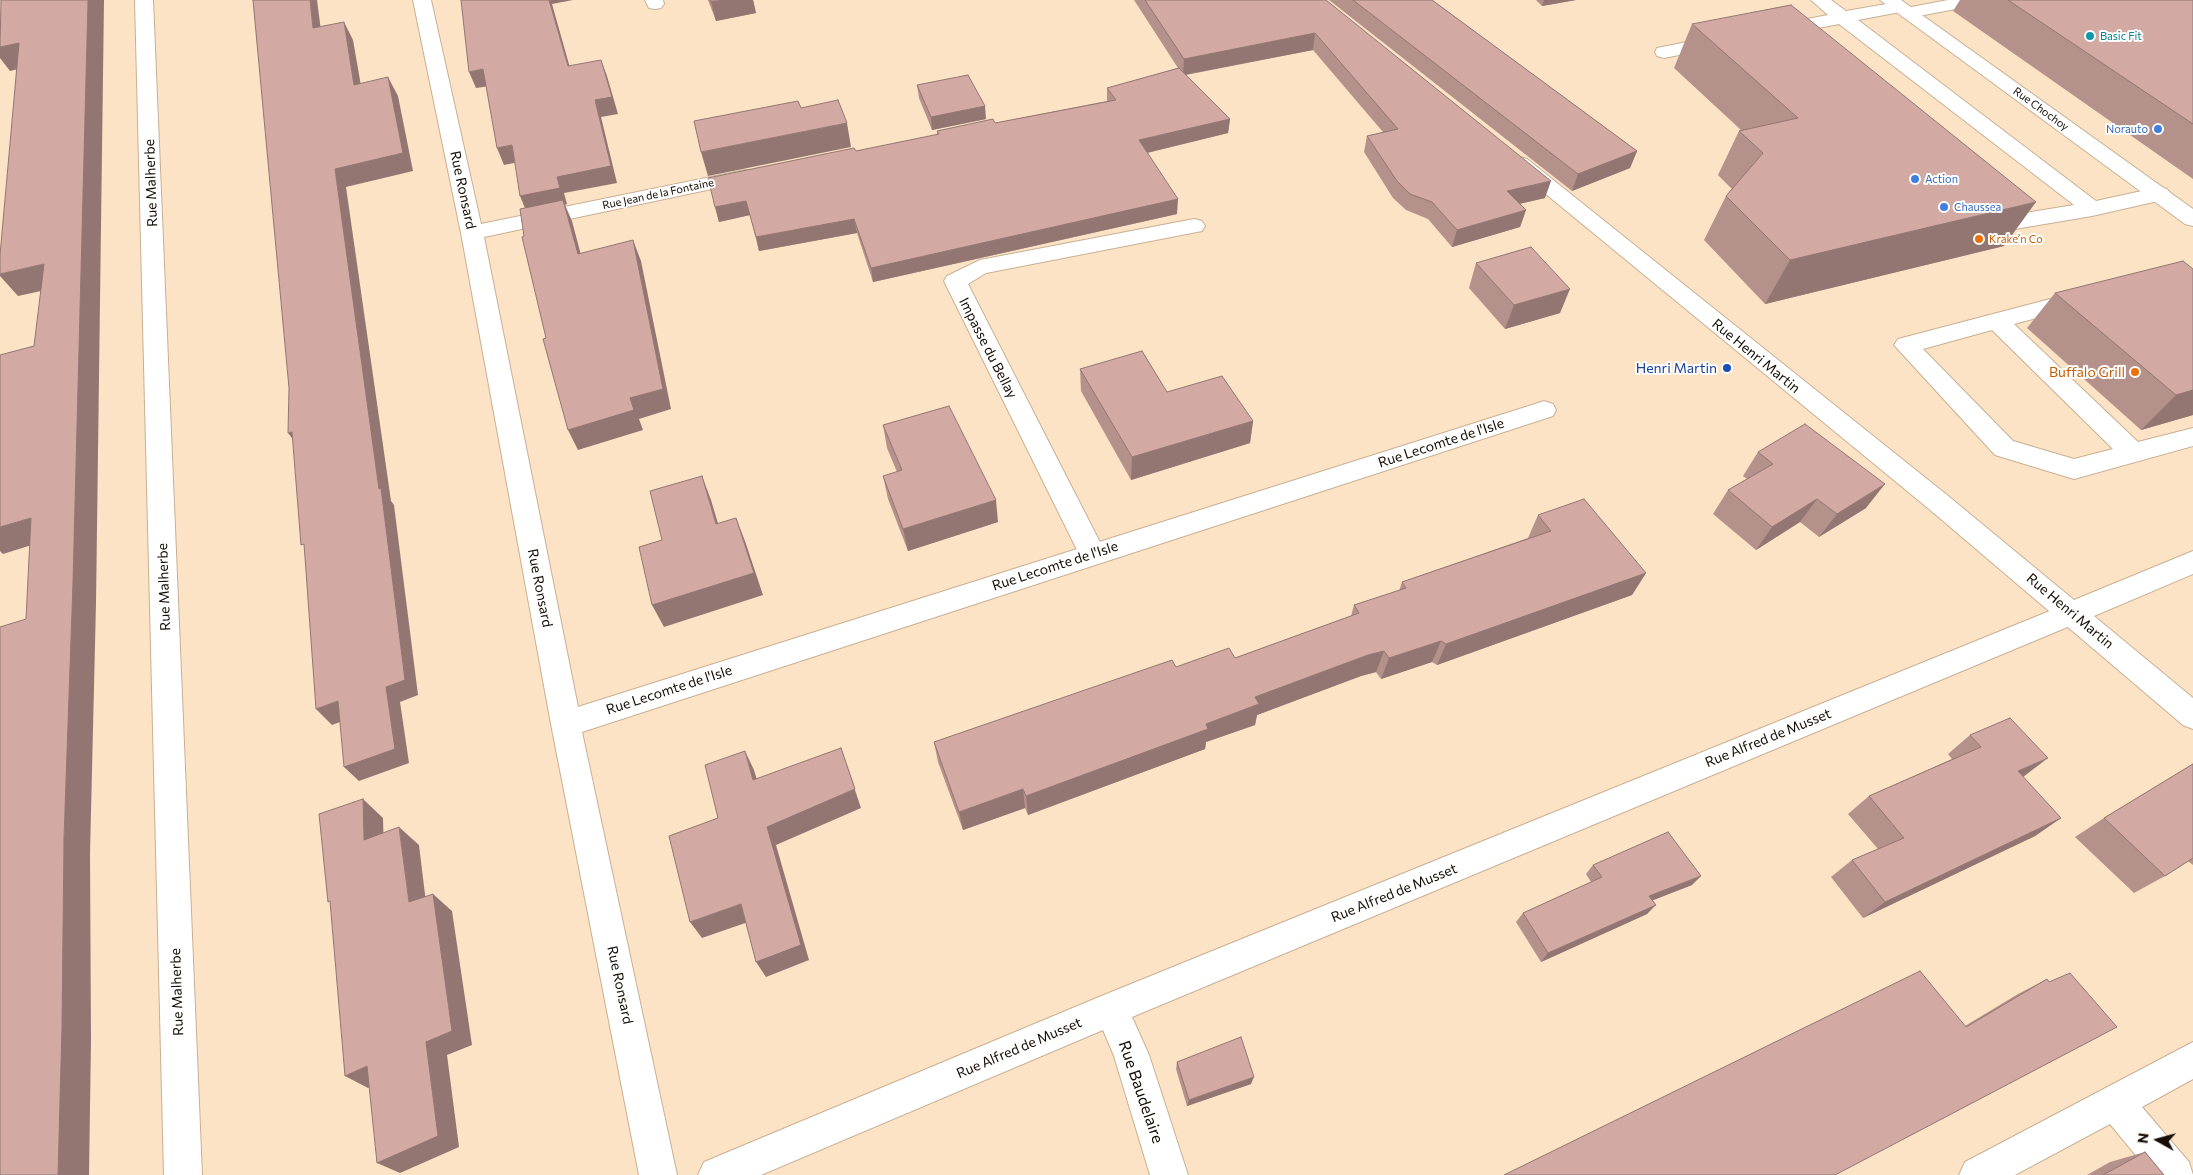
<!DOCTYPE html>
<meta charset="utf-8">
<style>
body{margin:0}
#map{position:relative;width:2193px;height:1175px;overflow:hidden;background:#fce3c5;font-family:Commissioner,sans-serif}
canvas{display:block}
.north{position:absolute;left:2133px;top:1115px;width:50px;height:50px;-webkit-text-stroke:4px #fff;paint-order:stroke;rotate:277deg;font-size:14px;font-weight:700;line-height:20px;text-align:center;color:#150c03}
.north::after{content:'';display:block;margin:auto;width:18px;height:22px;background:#150c03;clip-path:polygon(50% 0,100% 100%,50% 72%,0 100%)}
</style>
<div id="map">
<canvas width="2193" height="1175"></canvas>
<div class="north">N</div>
</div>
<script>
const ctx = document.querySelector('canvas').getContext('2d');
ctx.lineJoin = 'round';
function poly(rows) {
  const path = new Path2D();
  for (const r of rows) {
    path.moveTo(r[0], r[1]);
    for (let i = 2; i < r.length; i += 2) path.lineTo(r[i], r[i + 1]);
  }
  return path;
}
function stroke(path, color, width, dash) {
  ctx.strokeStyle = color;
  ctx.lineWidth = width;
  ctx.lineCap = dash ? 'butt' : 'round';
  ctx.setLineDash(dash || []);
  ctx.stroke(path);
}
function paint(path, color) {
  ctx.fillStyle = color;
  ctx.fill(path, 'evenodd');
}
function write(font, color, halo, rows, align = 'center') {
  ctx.font = font + ' Commissioner,sans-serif';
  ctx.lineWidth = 4;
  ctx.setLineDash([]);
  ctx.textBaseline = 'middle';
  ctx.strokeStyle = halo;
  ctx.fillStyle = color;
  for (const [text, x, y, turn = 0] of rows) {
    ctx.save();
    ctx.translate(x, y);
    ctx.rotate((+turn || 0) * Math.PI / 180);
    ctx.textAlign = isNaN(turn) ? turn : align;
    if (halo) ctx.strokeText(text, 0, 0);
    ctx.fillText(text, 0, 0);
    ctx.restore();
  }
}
const service = poly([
 [645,0,663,0,664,4,661,8,655,9,649,8,645,0],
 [1811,0,1831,0,1846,11,1898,2,1904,3,1906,8,1948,0,1986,0,1983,4,1977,5,1908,18,1902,17,1900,12,1858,20,2096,201,2160,187,2167,189,2171,194,2167,199,2092,216,2015,229,2007,227,1984,208,1980,203,1984,198,1991,196,1998,198,2019,214,2074,205,1839,24,1777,36,1771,34,1768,30,1771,26,1828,15,1811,0],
 [1717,36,1724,38,1726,42,1724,46,1664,58,1657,56,1655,52,1657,48,1717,36],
 [1194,219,1202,221,1205,226,1202,231,986,273,968,284,1106,554,1103,562,1093,565,1083,562,944,281,947,276,980,260,1194,219],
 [2077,292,2085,295,2088,300,2085,305,2014,324,2138,442,2193,428,2193,446,2074,479,1995,455,1894,345,1898,339,2077,292],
 [1992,330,2113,449,2074,459,2013,441,1923,349,1992,330]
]);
const minor = poly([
 [135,0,153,0,202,1175,164,1175,135,0],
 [413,0,431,0,481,224,745,170,752,172,755,176,752,180,745,182,484,237,578,707,1535,404,1544,401,1553,404,1556,410,1553,416,582,732,677,1175,639,1175,551,724,461,233,413,0],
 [1880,0,1901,0,2193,209,2193,226,2185,224,1880,0],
 [2072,602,2082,605,2086,613,2082,621,1132,1017,1149,1055,1188,1175,1150,1175,1114,1056,1103,1030,761,1175,698,1175,704,1162,1099,997,2072,602],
 [2193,1042,2193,1079,2142,1107,2189,1162,2193,1175,2152,1175,2110,1124,2015,1175,1959,1175,1965,1162,2193,1042]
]);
const tertiary = poly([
 [1520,157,1527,159,1947,495,2074,600,2193,551,2193,574,2094,616,2193,698,2193,729,2183,725,1929,509,1513,167,1510,163,1513,159,1520,157]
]);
stroke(service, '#c9b094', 2);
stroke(minor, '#c9b094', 2);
stroke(tertiary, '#c9b094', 2);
paint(service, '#fff');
paint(minor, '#fff');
paint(tertiary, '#fff');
paint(poly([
 [708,0,753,0,756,13,716,21],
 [1134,0,1326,0,1545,198,1519,204,1526,210,1520,227,1452,247,1428,219,1406,210,1393,198,1364,152,1367,136,1383,132,1313,50,1186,75,1230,119,1228,133,1147,153,1177,214,873,282,857,233,759,251,750,215,719,222,715,207,856,151,937,135,937,131,995,123,1107,101,1107,88,1178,68],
 [1329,0,1432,0,1637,151,1630,168,1572,191],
 [1536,0,1576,0,1542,6],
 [1960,0,2193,0,2193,179,1953,11],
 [1692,24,2004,246,1765,304,1704,240,1726,196,1732,189,1718,175,1739,131,1741,130,1674,68],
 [917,85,986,119,932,130,919,98],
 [1476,263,1560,313,1505,329,1469,288],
 [2193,269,2193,415,2141,430,2027,328,2055,293],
 [1080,369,1167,392,1253,421,1250,443,1131,480,1081,391],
 [883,425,998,522,908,551,888,499,883,476,897,472,887,448],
 [1758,452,1866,508,1819,537,1800,522,1756,550,1713,514,1728,490,1747,479,1743,476],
 [1538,515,1646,573,1632,595,1437,665,1432,662,1381,679,1376,672,1361,676,1257,715,1255,725,1206,742,1205,749,1028,815,1025,808,963,830,938,762,934,742,1176,667,1235,658,1351,616,1354,605,1399,591,1402,582,1528,538],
 [1970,735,2023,777,2061,818,2035,836,1863,918,1831,877,1852,860,1878,849,1848,814,1869,796,1952,759,1948,754],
 [2193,764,2193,865,2188,861,2165,876,2134,893,2075,837,2104,818],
 [1593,865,1692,885,1652,900,1647,914,1541,962,1516,922,1523,913,1591,882,1586,874],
 [2047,979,2049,982,2117,1027,1504,1175,1965,1026,2018,994],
 [1177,1062,1251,1084,1187,1106,1176,1069],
 [2145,1152,2164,1175,2087,1175,2110,1162]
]), '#b5918c');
paint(poly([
 [88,0,104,0,96,603,90,854,91,1040,89,1175,58,1175,64,838],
 [310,0,317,0,323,46,313,28],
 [549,0,573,0,552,4,574,82,568,66],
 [724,0,753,0,756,13,716,21,711,2],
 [1544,0,1576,0,1542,6],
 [344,22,353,40,364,103,354,85],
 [1315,33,1313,50,1183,75,1184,59],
 [19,43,35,65,10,71,0,58,0,47],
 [601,60,607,76,618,114,601,117,617,183,564,193,567,204,565,205,572,221,586,274,527,213,520,196,557,177,595,100],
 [483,69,490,86,476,88,469,72],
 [388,77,398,96,413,171,346,187,391,501,394,505,418,695,400,702,409,763,359,781,344,767,386,687,335,169],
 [985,106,986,119,932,130,931,117],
 [1230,119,1228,133,1138,155,1139,140],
 [847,123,851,147,708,176,701,152],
 [512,145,519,162,504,165,497,148],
 [1637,151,1630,168,1572,191,1578,174],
 [1551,181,1545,198,1501,208,1507,191],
 [1178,199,1177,214,873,282,871,268],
 [746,201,750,215,719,222,715,207],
 [2036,202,2004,246,1765,304,1790,260],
 [1526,210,1520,227,1452,247,1457,230],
 [854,219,857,233,759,251,756,237],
 [633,240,641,261,671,409,639,419,643,430,578,450,568,430],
 [44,264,64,286,18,296,0,276,0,274],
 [1570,289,1560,313,1505,329,1514,305],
 [2193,390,2193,415,2141,430,2176,395],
 [1253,421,1250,443,1131,480,1132,457],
 [292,432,302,451,288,433],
 [702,476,711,500,725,547,716,524],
 [1885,484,1866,508,1819,537,1837,514],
 [1817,499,1800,522,1756,550,1772,527],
 [996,500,998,522,908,551,903,529],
 [31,518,54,538,3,554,0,551,0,527],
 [736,518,745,541,763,595,664,627,652,605],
 [1646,573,1632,595,1437,665,1446,644],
 [1441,641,1432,662,1381,679,1389,658],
 [1384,651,1376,672,1361,676,1257,715,1255,725,1206,742,1205,749,1028,815,1026,796,1206,724,1255,697,1368,655],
 [338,701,353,717,332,725,316,709],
 [841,748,861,808,776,845,809,960,766,977,756,962,767,827],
 [745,751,754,770,763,799,753,780],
 [2048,758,2023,777,2018,771],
 [1023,789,1025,808,963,830,959,812],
 [363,799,383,818,384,858,364,840],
 [2061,818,2035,836,1863,918,1885,902],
 [399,827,419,845,428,919,409,902],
 [1701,876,1692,885,1641,905,1649,896],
 [433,894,452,911,472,1045,447,1055,459,1147,400,1173,377,1163,426,1042],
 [741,904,751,921,702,938,690,922],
 [1656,905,1647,914,1541,962,1548,953],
 [367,1066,390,1079,368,1088,345,1076],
 [1254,1077,1251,1084,1187,1106,1189,1100]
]), '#937672');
const building = poly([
 [1,0,88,0,73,583,64,838,62,1028,58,1175,0,1175,0,627,26,619,31,518,0,527,0,355,34,346,44,264,0,274,0,255,19,43,0,47,1,0],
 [253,0,310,0,313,28,344,22,354,85,388,77,403,153,335,169,379,489,381,488,405,680,386,687,395,749,344,767,338,701,316,709,304,544,301,545,292,432,288,433,289,388,253,0],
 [461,0,549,0,568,66,601,60,612,97,595,100,611,166,557,177,560,188,520,196,512,145,497,148,483,69,469,72,461,0],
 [710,0,724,0,711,2,710,0],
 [1145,0,1326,0,1551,181,1507,191,1526,210,1457,230,1432,202,1410,194,1397,181,1367,136,1398,129,1315,33,1184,59,1145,0],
 [1353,0,1432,0,1637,151,1578,174,1353,0],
 [2008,0,2193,0,2193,124,2008,0],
 [1791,5,2036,202,1790,260,1726,196,1763,153,1739,131,1798,118,1692,24,1791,5],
 [1179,68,1230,119,1139,140,1178,199,871,268,854,219,756,237,746,201,715,207,708,178,854,148,856,151,939,134,937,131,993,119,995,123,1116,100,1107,88,1179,68],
 [968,75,985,106,931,117,917,85,968,75],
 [838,100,847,123,701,152,694,121,798,101,801,108,838,100],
 [563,200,578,254,633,240,663,389,630,398,634,410,568,430,543,339,546,338,522,237,524,236,520,209,563,200],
 [1531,247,1570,289,1514,305,1476,263,1531,247],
 [2183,261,2193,269,2193,390,2176,395,2055,293,2183,261],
 [1142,351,1167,392,1222,376,1253,421,1132,457,1080,369,1142,351],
 [949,406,996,500,903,529,883,476,902,470,883,425,949,406],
 [1805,424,1885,484,1837,514,1817,499,1772,527,1728,490,1773,464,1758,452,1805,424],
 [702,476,716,524,736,518,754,573,652,605,639,547,662,540,650,491,702,476],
 [1584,499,1646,573,1446,644,1441,641,1389,658,1384,651,1368,655,1255,697,1259,704,1206,724,1208,729,1026,796,1023,789,959,812,934,742,1172,660,1176,667,1229,648,1235,658,1359,613,1354,605,1406,588,1402,582,1551,531,1538,515,1584,499],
 [2010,718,2048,758,2018,771,2061,818,1885,902,1852,860,1904,838,1869,796,1981,747,1970,735,2010,718],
 [841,748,855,789,767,827,801,945,756,962,741,904,690,922,669,836,718,818,705,765,745,751,753,780,841,748],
 [2193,764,2193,858,2165,876,2104,818,2193,764],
 [363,799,364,840,399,827,409,902,433,894,452,1031,426,1042,438,1136,377,1163,367,1066,345,1076,330,901,328,902,319,814,363,799],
 [1668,832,1701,876,1649,896,1656,905,1548,953,1523,913,1602,877,1593,865,1668,832],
 [1920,971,1966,1027,2047,979,2049,982,2070,973,2117,1027,1835,1175,1504,1175,1920,971],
 [1241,1037,1254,1077,1189,1100,1177,1062,1241,1037],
 [2145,1152,2164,1175,2103,1175,2145,1152]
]);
paint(building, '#d2a9a3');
stroke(building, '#937672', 1);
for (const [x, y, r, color] of [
 [2090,36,5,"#0f9aa8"],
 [2158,129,5,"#3f7fe0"],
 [1915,179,5,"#3f7fe0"],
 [1944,207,5,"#3f7fe0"],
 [1979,239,5,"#e8710a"],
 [1727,368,5,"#1a4fb4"],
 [2135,372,5,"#e8710a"]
]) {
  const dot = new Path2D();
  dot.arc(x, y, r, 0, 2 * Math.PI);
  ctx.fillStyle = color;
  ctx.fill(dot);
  stroke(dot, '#fff', 2);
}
write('11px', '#0d838f', '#fff', [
 ["Basic Fit",2100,36]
], 'left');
write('11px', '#150c03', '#fff', [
 ["Rue Chochoy",2041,109,36],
 ["Rue Jean de la Fontaine",658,194,-12]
]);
write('11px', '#366cbe', '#fff', [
 ["Norauto",2148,129,"right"],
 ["Action",1925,179],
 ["Chaussea",1954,207]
], 'left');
write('11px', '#c56008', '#fff', [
 ["Krake’n Co",1989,239]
], 'left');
write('14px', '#150c03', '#fff', [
 ["Rue Malherbe",151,183,-92],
 ["Rue Ronsard",463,190,78],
 ["Impasse du Bellay",988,348,63],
 ["Rue Henri Martin",1756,356,39],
 ["Rue Lecomte de l'Isle",1441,443,-18],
 ["Rue Lecomte de l'Isle",1055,566,-18],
 ["Rue Malherbe",164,587,-92],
 ["Rue Ronsard",540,588,79],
 ["Rue Henri Martin",2070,611,40],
 ["Rue Lecomte de l'Isle",669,690,-18],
 ["Rue Alfred de Musset",1768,738,-22],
 ["Rue Alfred de Musset",1394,893,-22],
 ["Rue Ronsard",620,985,78],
 ["Rue Malherbe",177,992,-92],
 ["Rue Alfred de Musset",1019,1048,-23]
]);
write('14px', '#164399', '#fff', [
 ["Henri Martin",1717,368]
], 'right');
write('14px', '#c56008', '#fff', [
 ["Buffalo Grill",2125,372]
], 'right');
write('16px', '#150c03', '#fff', [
 ["Rue Baudelaire",1141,1092,71]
]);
</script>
